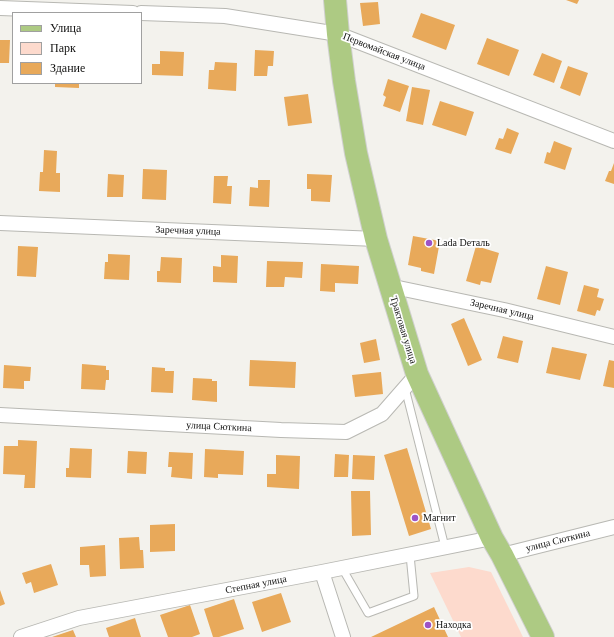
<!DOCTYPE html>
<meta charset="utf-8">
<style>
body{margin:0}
#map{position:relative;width:614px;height:637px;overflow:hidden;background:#f3f2ed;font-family:"Times New Roman",serif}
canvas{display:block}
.legend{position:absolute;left:12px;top:12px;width:130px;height:72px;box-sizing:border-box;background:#fff;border:1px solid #a0a0a0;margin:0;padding:5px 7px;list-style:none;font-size:12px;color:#121211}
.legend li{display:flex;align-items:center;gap:8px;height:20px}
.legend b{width:20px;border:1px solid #a0a0a0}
</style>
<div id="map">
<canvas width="614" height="637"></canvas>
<ul class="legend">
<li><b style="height:5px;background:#adca83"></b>Улица</li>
<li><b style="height:11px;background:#fddacd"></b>Парк</li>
<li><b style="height:11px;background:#e8a95a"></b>Здание</li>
</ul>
</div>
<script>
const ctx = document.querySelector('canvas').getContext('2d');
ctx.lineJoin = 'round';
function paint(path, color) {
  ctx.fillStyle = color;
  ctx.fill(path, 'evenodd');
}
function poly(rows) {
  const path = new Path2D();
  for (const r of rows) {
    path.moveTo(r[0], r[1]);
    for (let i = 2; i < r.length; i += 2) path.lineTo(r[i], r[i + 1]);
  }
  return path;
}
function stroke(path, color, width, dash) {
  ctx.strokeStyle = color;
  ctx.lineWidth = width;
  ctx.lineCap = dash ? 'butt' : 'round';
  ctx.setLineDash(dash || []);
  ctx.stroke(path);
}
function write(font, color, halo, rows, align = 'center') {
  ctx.font = font + ' "Times New Roman",serif';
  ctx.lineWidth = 3.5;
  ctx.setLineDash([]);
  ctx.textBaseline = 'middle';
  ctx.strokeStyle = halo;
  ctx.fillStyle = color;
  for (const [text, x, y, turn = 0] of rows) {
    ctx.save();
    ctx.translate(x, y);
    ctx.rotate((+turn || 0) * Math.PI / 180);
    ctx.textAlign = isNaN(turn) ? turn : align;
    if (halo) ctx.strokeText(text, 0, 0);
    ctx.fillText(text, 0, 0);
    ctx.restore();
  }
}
paint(poly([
 [469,567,491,572,523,637,461,637,430,573]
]), '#fddacd');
paint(poly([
 [566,0,579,0,577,4],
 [378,2,380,24,363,26,360,3],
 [421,13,455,25,446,50,412,37],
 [487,38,519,50,509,76,477,64],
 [0,40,10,40,9,63,0,63],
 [255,50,274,51,273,66,268,66,267,76,254,76],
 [160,51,184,52,183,76,152,75,152,64,160,64],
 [542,53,562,61,554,83,533,75],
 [215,62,237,63,236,91,208,89,209,70,214,70],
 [568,66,588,73,580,96,560,88],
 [388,79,409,86,400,112,383,106,386,97,383,95],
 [55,83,79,83,79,88,55,87],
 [412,87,430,90,423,125,406,121],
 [308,94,312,123,288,126,284,97],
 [440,101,474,112,466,136,432,125],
 [507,128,519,133,511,154,495,149,499,138,503,139],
 [554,141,572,148,565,170,544,163,547,152,550,153],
 [44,150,57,151,56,173,60,173,60,192,39,191,40,172,43,172],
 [614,163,614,184,605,181,609,171,611,171],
 [143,169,167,170,166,200,142,199],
 [108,174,124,175,123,197,107,197],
 [307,174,332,175,330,202,311,201,311,189,307,189],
 [214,176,228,176,227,186,232,186,231,204,213,203],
 [258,180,270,180,269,207,249,206,250,187,258,188],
 [413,236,440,241,434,274,421,271,421,268,408,265],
 [18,246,38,247,36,277,17,276],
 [476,246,499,253,491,283,481,281,480,285,466,281],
 [108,254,130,255,129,280,104,279,105,262,108,262],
 [221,255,238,256,237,283,213,282,213,266,221,267],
 [161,257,182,258,181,283,157,282,157,271,160,271],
 [267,261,303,262,302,278,285,277,284,287,266,287],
 [321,264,359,266,358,284,335,283,335,292,320,291],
 [546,266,568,272,560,305,537,299],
 [584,285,599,289,597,297,604,299,600,311,597,310,595,316,577,311],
 [464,318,482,360,468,366,451,324],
 [503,336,523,341,518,363,497,358],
 [376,339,380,360,364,363,360,343],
 [552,347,587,354,580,380,546,373],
 [250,360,296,362,295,388,249,386],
 [609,360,614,361,614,388,603,386],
 [82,364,106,366,106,370,109,370,109,380,106,380,105,390,81,389],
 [4,365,31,367,30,381,24,381,24,389,3,388],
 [152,367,165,368,165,371,174,371,173,393,151,392],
 [381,372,383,394,355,397,352,375],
 [193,378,212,379,212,381,217,381,217,402,192,400],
 [18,440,37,441,35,488,24,488,25,475,3,474,4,446,18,446],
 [70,448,92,449,91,478,66,477,66,468,69,468],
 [407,448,431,529,409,536,384,455],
 [205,449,244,451,243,475,218,474,218,478,204,477],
 [128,451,147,452,146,474,127,473],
 [169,452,193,453,192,479,171,477,172,467,168,467],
 [335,454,349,455,348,477,334,477],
 [276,455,300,456,299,489,267,487,267,474,276,474],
 [353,455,375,456,374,480,352,479],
 [351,491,370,491,371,535,352,536],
 [175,524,175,551,150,552,150,525],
 [139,537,140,550,143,550,144,568,120,569,119,538],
 [105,545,106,576,90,577,89,565,80,565,80,547],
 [51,564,58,585,34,593,31,582,26,584,22,573],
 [0,590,5,604,0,606],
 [281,593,291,622,262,632,252,602],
 [234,599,244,629,219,637,213,637,204,609],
 [190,605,200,634,192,637,168,637,160,615],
 [434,607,448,637,371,637],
 [135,618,141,637,109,637,106,628],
 [73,630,76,637,52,637]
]), '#e8a95a');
const lane = poly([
 [405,388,445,547],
 [342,568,368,613,414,596,410,555]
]);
const street = poly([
 [0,8,133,13],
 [141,13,225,16,338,34,614,141],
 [0,223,376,239],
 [389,286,504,310,614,337],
 [0,415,281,430,346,432,382,414,417,374],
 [502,555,614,527],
 [322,572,343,637],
 [21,637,79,618,322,572,492,538]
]);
const primary = poly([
 [335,0,338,34,344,81,356,153,376,239,417,374,492,538,502,555,543,637]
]);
stroke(lane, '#b8b8b3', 9);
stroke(street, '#b8b8b3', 16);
stroke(primary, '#d0d0cf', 24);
stroke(lane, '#fff', 7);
stroke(street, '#fff', 14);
stroke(primary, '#adca83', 22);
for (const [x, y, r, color] of [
 [429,243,4,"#9d53c6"],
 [415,518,4,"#9d53c6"],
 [428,625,4,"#9d53c6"]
]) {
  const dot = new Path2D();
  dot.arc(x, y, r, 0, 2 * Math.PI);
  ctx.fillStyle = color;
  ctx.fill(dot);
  stroke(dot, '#fff', 1.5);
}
write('10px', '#121211', '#fff', [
 ["Первомайская улица",384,52,21],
 ["Заречная улица",188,231,2],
 ["Заречная улица",502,310,13],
 ["Трактовая улица",403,330,73],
 ["улица Сюткина",219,427,3],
 ["улица Сюткина",558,541,-14],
 ["Степная улица",256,585,-11]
]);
write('10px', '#121211', '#fff', [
 ["Lada Dеталь",437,243],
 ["Магнит",423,518],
 ["Находка",436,625]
], 'left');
</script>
